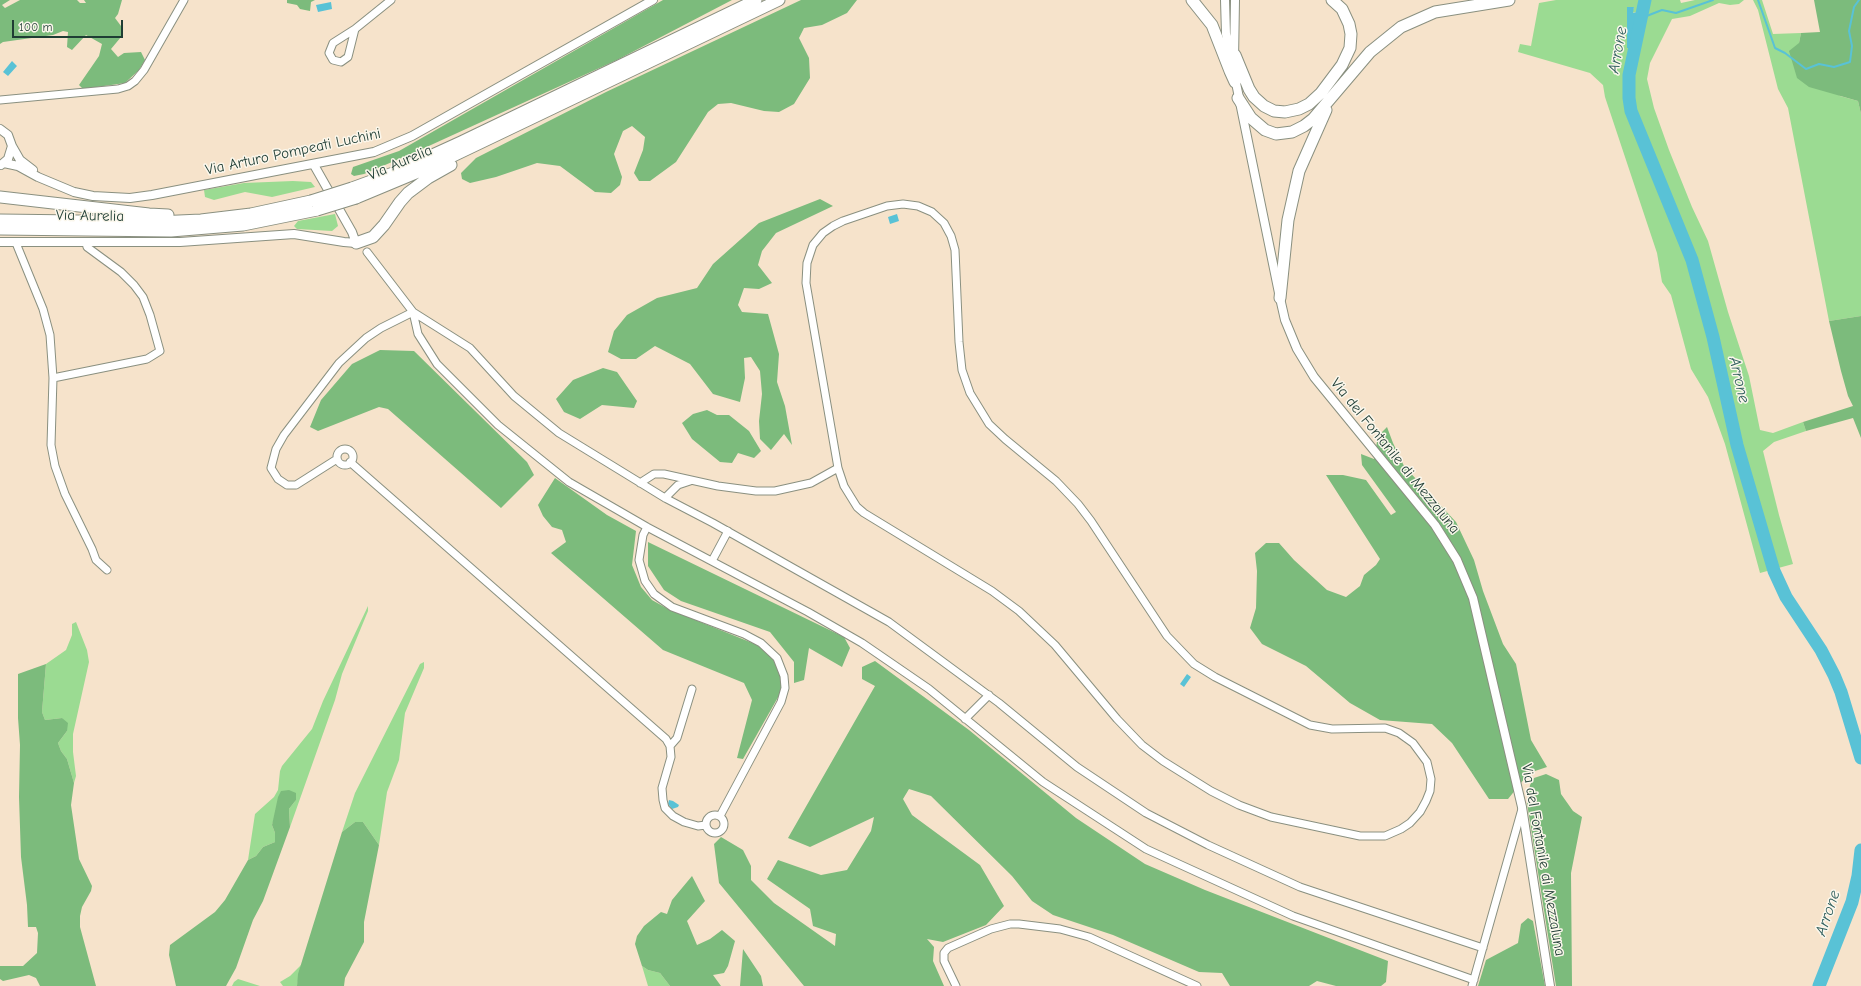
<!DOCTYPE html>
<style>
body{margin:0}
#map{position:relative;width:1861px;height:986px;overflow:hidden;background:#f6e3cb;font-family:"Comic Neue",sans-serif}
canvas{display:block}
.scale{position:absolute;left:12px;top:20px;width:111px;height:18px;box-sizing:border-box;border:2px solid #1f3d34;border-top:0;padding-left:5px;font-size:12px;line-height:14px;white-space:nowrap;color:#1f3d34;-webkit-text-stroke:3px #fbf7ec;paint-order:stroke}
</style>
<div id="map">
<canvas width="1861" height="986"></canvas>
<div class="scale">100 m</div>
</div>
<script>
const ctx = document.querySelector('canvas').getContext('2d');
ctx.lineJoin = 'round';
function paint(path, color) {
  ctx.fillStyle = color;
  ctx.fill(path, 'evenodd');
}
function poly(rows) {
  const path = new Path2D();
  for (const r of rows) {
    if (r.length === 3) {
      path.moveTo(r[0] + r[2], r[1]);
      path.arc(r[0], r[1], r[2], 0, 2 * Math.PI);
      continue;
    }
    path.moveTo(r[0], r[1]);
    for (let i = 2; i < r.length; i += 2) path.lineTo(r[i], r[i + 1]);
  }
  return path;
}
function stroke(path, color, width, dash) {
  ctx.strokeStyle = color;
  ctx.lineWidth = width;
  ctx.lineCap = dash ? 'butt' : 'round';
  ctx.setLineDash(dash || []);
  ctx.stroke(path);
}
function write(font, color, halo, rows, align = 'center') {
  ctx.font = font + ' "Comic Neue",sans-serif';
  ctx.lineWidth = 3;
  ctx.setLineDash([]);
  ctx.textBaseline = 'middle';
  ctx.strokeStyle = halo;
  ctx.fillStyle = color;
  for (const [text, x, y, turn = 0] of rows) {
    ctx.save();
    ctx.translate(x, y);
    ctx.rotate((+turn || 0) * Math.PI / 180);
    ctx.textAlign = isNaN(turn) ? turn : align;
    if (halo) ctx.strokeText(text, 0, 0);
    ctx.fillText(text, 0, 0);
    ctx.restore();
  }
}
paint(poly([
 [1556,0,1641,0,1641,11,1632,13,1634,7,1627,7,1627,48,1636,49,1651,0,1680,0,1681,3,1695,0,1744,0,1739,4,1730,5,1719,3,1690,16,1672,19,1650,63,1647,79,1654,108,1669,150,1692,207,1708,241,1728,312,1749,376,1760,430,1773,433,1803,422,1806,431,1774,442,1763,451,1779,515,1793,564,1760,573,1725,444,1708,397,1691,369,1671,295,1662,282,1657,253,1605,97,1603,85,1590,73,1518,52,1520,44,1531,46,1539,3],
 [1753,0,1762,0,1773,34,1801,33,1799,43,1840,96,1858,101,1861,114,1861,316,1829,321,1788,108,1778,89,1758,10],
 [293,181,311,182,315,187,272,197,245,192,214,200,205,197,204,190,244,183],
 [335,214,338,226,332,231,297,229,294,226,298,221],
 [368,606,368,611,342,674,335,700,290,827,289,809,296,800,275,816,272,825,275,833,275,842,263,847,256,856,248,860,255,814,274,797,278,790,280,771,282,766,312,729,323,701],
 [76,622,87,650,89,662,73,734,73,752,76,776,74,783,67,759,61,751,58,743,67,731,62,718,45,720,42,712,46,664,66,650,72,635,72,624],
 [424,662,424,668,405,713,399,760,387,792,379,845,363,822,355,822,342,832,355,793,420,664],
 [301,965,297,986,283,986,280,982,290,976],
 [642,966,648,970,660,973,670,986,648,986],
 [238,979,260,986,261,986,232,986,234,982]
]), '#9bdb92');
paint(poly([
 [0,0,10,0,2,5,5,8,20,0,77,0,80,3,86,3,84,0,122,0,118,14,115,18,121,26,121,37,111,49,118,57,124,53,141,52,145,60,139,70,125,83,83,89,79,85,99,56,102,44,86,35,72,50,67,47,68,32,63,31,53,35,3,42,0,44],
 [287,0,315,0,311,2,310,11,300,9,297,5,287,3],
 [663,0,732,0,617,60,420,150,364,174,354,176,351,174,353,167,399,151],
 [801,0,857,0,847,13,822,25,804,28,799,38,809,58,810,78,794,104,779,112,764,111,731,103,718,104,708,112,676,162,650,181,639,181,634,173,643,150,645,137,632,126,623,131,614,154,622,177,620,185,611,193,595,192,560,166,537,163,496,177,470,183,462,179,461,173,476,158,606,92],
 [1814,0,1861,0,1861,114,1858,101,1809,87,1797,78,1789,51,1799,43,1801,33,1820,32],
 [820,199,833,206,776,233,762,251,758,265,772,283,759,289,744,288,738,305,742,312,768,314,779,354,777,382,785,406,792,445,784,434,771,450,760,439,759,421,762,394,760,371,751,357,744,358,745,378,740,402,713,394,690,364,655,346,636,359,621,359,608,352,614,331,627,315,657,298,697,288,713,264,759,223],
 [1861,316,1861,438,1853,418,1806,431,1803,422,1853,406,1848,396,1841,371,1829,321],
 [380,350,414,351,527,462,534,475,501,508,388,409,379,407,318,431,310,427,321,400,352,364],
 [603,368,617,372,637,401,634,408,602,405,580,419,564,412,556,399,573,380],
 [707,410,717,415,729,415,749,431,761,451,754,458,738,453,732,463,720,462,692,439,682,423,693,414],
 [1387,427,1393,443,1404,466,1456,522,1474,560,1483,591,1503,644,1516,664,1531,740,1547,767,1529,773,1508,799,1489,799,1452,743,1432,724,1380,720,1350,703,1306,666,1262,644,1250,628,1256,608,1257,571,1255,553,1266,543,1279,543,1294,560,1327,590,1346,597,1360,586,1364,575,1376,565,1380,559,1326,475,1343,475,1366,480,1391,515,1396,512,1362,465,1361,454,1374,459,1378,436],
 [555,478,607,515,636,531,632,565,641,587,652,600,668,609,755,644,768,652,774,661,781,676,781,692,743,759,737,758,752,700,744,683,663,650,551,553,566,542,562,530,552,527,543,516,538,505],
 [648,542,844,637,850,648,842,667,809,648,804,680,794,683,794,662,770,632,681,601,664,590,648,566],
 [875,661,969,730,1076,818,1145,864,1205,890,1388,961,1386,982,1381,986,1336,986,1317,981,1309,986,1230,986,1222,973,1199,972,1113,935,1053,915,1032,901,1012,876,931,796,909,789,903,799,912,815,980,865,1004,906,986,925,943,942,927,939,934,947,933,961,944,986,804,986,719,883,714,844,721,837,743,850,751,866,751,880,774,903,835,946,836,934,813,926,810,909,767,879,778,860,821,875,847,870,871,831,874,817,810,847,788,838,875,686,862,679,862,667],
 [46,664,42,712,45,720,62,718,68,723,67,731,58,743,61,751,67,759,74,783,71,805,79,859,92,886,91,891,82,907,80,916,80,927,96,986,40,986,36,978,29,975,3,981,0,979,0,966,23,966,37,953,38,933,36,927,28,927,27,905,21,857,19,797,20,745,18,718,18,674],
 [1546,774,1559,780,1561,794,1573,811,1582,817,1571,873,1572,986,1556,986,1527,803,1530,785,1534,778],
 [289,790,296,793,296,800,289,809,290,827,263,901,253,920,236,968,226,986,176,986,169,955,170,945,215,912,225,900,248,860,256,856,263,847,275,842,275,833,272,825,278,797,281,791],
 [355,822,363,822,379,845,364,922,364,942,345,978,344,986,297,986,298,974,342,832],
 [692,876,705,901,687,921,697,945,710,939,722,930,735,941,728,966,724,973,713,975,721,986,670,986,660,973,648,970,642,966,635,944,637,936,644,926,661,912,667,914,672,900],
 [1528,918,1533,921,1545,986,1478,986,1486,960,1518,943,1521,924],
 [743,949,761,976,763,986,740,986]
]), '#7cbb7c');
paint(poly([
 [1641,0,1651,0,1636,49,1627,48,1627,7,1634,7,1633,13,1641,11],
 [331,2,332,9,318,12,316,5],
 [12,61,17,66,8,76,3,72],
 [897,214,899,221,890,224,888,217],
 [1187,674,1191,677,1184,687,1180,684],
 [669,800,673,801,679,805,678,807,672,809,668,804]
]), '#59c2d6');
stroke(poly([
 [1758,0,1775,48,1785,53,1806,69,1819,64,1834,67,1850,62,1852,46,1849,31,1854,7,1859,0],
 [1644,17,1662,10,1676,13,1713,0]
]), '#59c2d6', 2);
stroke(poly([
 [1645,0,1629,75,1629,98,1631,111,1692,260,1713,337,1737,445,1774,571,1786,597,1821,650,1834,675,1841,692,1861,758],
 [1819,986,1852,902,1858,876,1861,850]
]), '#59c2d6', 13);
const minor = poly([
 [355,29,348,57,341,62,333,60,329,53,333,43,355,29,391,0],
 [0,100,118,89,128,86,135,81,144,70,184,0],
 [903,204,918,206,932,212,944,223,951,236,955,250,959,342,962,370,970,393,989,424,1005,439,1056,481,1078,504,1091,521,1167,636,1194,664,1215,677,1310,725,1332,729,1385,728,1399,733,1413,743,1427,762,1431,779,1430,791,1426,801,1420,812,1410,823,1401,829,1385,836,1360,836,1271,817,1239,805,1211,791,1163,761,1142,745,1117,719,1055,645,1019,611,992,591,864,513,857,507,844,486,838,468,806,283,807,263,813,245,823,233,833,226,843,221,887,206,903,204],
 [16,243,43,309,50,335,53,378,51,445,55,466,65,494,92,549,96,560,107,570],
 [367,252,413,312,418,334,437,364,498,425,569,482,647,527,808,612,862,643,929,689,1043,782,1146,849,1293,916,1474,980],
 [53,378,147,359,160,351,150,315,143,297,134,285,121,272,87,247,86,243],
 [345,457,8],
 [337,459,296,485,287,485,278,479,271,468,276,449,284,435,339,363,366,338,381,328,413,312,470,348,514,396,559,433,665,498,713,523,889,622,999,703,1077,767,1146,813,1208,845,1300,887,1483,948],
 [350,462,666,739,670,746,671,757,662,788,663,800,665,808,673,816,684,822,698,826,706,825],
 [640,483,654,474,664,474,718,486,756,491,775,491,811,483,838,468],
 [665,498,678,485,690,481],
 [647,527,643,535,639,560,645,581,654,594,672,607,744,634,761,643,777,658,784,676,785,688,781,702,720,816],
 [712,561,728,531],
 [965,719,989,695],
 [670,746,677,738,692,689],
 [715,824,9],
 [956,986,944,961,944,953,948,948,991,929,1010,924,1019,924,1060,929,1089,937,1197,986],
 [1472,986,1522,809]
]);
const tertiary = poly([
 [1225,0,1226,34,1230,57,1233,64],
 [1234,61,1235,0],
 [1235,78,1280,298,1285,320,1297,349,1314,377,1435,525,1457,560,1473,598,1522,807,1550,986],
 [0,129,8,135,12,146,8,159,1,165],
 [12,146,20,160,33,170],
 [4,163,18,166,38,177,74,192,93,196,130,198,152,195,374,152,412,136,653,0],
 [0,242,180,242,294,234,344,242,356,243,352,232,314,165]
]);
const trunk = poly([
 [1192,0,1212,25,1230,71,1235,82],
 [1235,55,1249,89,1254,97,1264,106,1274,111,1285,112,1299,109,1309,104,1321,93,1342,65,1350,48,1351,34,1349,24,1342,9,1332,0],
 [1238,98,1251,118,1265,130,1276,134,1292,132,1304,126,1313,119,1370,52,1401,27,1435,12,1509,0],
 [352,188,393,173,461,142,756,0],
 [0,197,149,214,168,215],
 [356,198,428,168,779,0],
 [0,220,157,222,201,220,251,214,311,201],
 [0,229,171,231,243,225,317,210],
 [356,243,373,237,384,225,400,202,408,193,428,178,451,165],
 [1280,298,1288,220,1299,171,1326,110]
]);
stroke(minor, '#8a9080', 9);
stroke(tertiary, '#8a9080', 10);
stroke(trunk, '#8a9080', 13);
stroke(minor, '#fff', 7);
stroke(tertiary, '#fff', 8);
stroke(trunk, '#fff', 11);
const trunkBridge = poly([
 [311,201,352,188],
 [317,210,356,198]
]);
stroke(trunkBridge, '#8a9080', 13, []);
stroke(trunkBridge, '#fff', 11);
write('15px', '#1f3d34', '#fbf7ec', [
 ["Via Arturo Pompeati Luchini",293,152,-12],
 ["Via Aurelia",400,163,-23],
 ["Via Aurelia",90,216,1],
 ["Via del Fontanile di Mezzaluna",1395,456,51],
 ["Via del Fontanile di Mezzaluna",1543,860,80]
]);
write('italic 16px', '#2e5e5c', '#fbf7ec', [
 ["Arrone",1618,50,-80],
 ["Arrone",1739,380,77],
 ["Arrone",1828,913,-71]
]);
</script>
